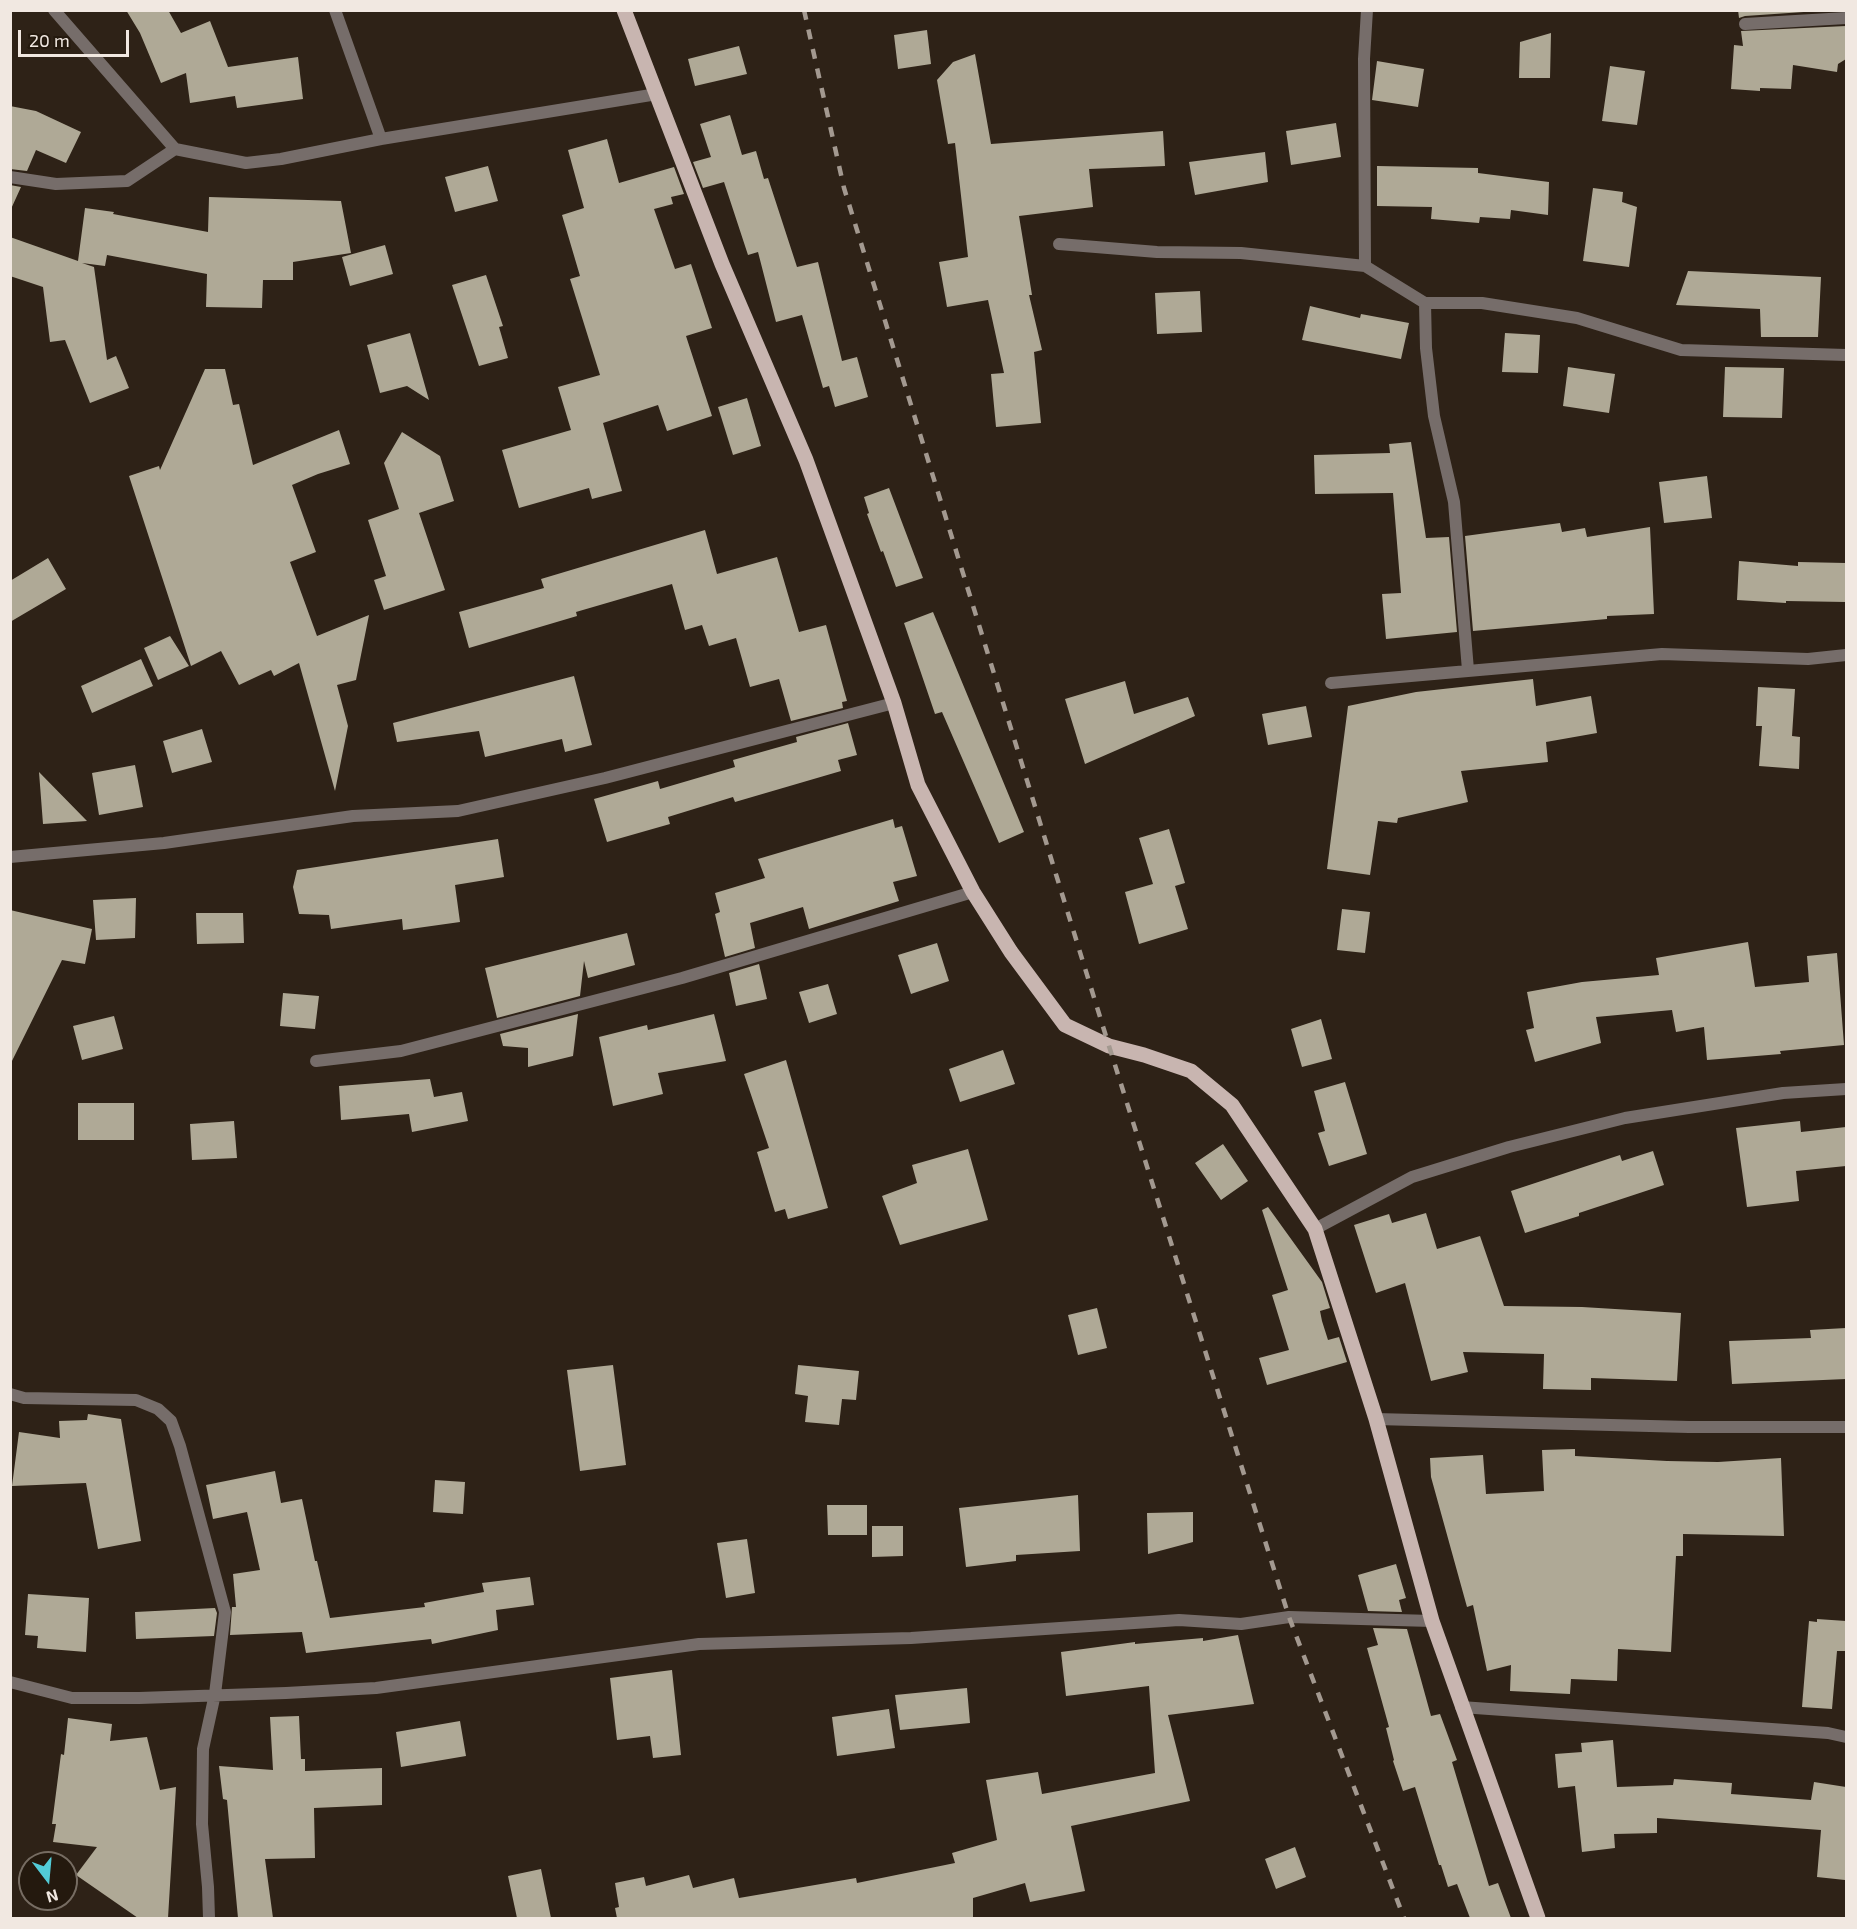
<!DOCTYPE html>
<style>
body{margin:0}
#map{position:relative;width:1857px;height:1929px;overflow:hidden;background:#2e2217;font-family:"Exo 2",sans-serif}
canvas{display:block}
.frame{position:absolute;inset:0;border:12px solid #f1e8e1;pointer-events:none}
.north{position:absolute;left:18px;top:1851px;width:60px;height:60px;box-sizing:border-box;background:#24190e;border:2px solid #766c62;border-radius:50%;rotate:164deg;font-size:16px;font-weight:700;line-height:24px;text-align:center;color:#f1e8e1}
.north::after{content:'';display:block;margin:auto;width:21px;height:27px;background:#52cbd7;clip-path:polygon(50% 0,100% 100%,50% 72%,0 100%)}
.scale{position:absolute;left:18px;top:30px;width:111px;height:27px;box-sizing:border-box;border:3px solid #f1e8e1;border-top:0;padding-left:8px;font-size:18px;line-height:21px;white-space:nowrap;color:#f1e8e1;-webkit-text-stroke:4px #24190e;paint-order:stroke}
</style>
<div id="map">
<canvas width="1857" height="1929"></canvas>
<div class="frame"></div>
<div class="north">N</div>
<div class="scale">20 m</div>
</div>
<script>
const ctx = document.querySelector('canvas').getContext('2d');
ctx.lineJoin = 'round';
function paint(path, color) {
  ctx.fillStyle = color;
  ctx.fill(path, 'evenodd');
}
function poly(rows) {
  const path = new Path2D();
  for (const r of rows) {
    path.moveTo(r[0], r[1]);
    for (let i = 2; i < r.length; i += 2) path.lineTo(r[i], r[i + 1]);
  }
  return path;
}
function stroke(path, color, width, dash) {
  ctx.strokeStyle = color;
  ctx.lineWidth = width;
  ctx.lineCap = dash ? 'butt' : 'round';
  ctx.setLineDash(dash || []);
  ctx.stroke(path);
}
paint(poly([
 [126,10,168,10,181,33,210,21,228,67,298,57,303,99,237,108,235,96,190,103,186,73,161,83,140,33],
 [1738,10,1833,10,1745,16,1739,18],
 [1846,26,1846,59,1838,64,1837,72,1793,65,1791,89,1760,88,1760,91,1731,89,1734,45,1743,46,1741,31],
 [927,30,931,64,898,69,894,35],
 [1551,33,1550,78,1519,78,1520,42],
 [739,46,747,74,695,86,688,59],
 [975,54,991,144,1163,131,1165,166,1089,169,1093,207,1019,216,1032,295,1029,295,1042,350,1034,352,1041,423,996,427,991,374,1004,373,988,300,947,307,939,262,968,257,955,143,948,144,937,80,953,62],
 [1377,61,1424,69,1418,107,1372,100],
 [1610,66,1645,71,1637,125,1602,121],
 [10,106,36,111,81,132,66,163,36,150,27,171,10,169],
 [730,115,742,155,756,151,764,179,768,178,797,267,818,262,842,361,857,357,868,397,835,407,829,386,823,388,802,315,776,322,758,252,748,255,724,182,703,188,693,162,711,157,700,124],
 [1336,123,1341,157,1291,165,1286,131],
 [607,139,619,183,674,167,684,194,671,197,673,204,654,209,675,269,691,264,712,328,686,336,712,416,667,431,658,405,603,423,622,491,592,499,589,488,519,508,502,450,571,430,558,387,600,375,570,279,580,276,562,215,584,208,568,150],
 [1265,152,1268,182,1195,195,1189,162],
 [488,166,498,201,455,212,445,177],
 [1377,166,1478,168,1478,173,1549,182,1548,215,1511,210,1510,219,1480,217,1479,223,1431,219,1432,207,1377,206],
 [10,185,21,187,11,209,10,209],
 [1593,188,1623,192,1622,202,1637,207,1629,267,1583,261],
 [209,197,341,201,351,253,293,262,293,280,263,280,262,308,206,307,207,274,107,255,105,266,82,263,94,267,107,360,116,356,129,388,90,403,65,340,50,342,43,287,10,276,10,237,78,261,85,208,114,212,113,214,208,232],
 [385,245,393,274,350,286,342,257],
 [1688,271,1821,277,1818,337,1761,337,1760,309,1676,305],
 [486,275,503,326,499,327,508,358,479,366,452,285],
 [1200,291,1202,332,1157,334,1155,293],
 [1310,306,1360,318,1361,314,1409,323,1401,359,1302,340],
 [410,333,429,400,407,386,380,393,367,345],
 [1505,333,1540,335,1538,373,1502,372],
 [1568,367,1615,374,1609,413,1563,406],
 [1725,367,1784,368,1782,418,1723,417],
 [205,369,225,369,233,405,239,404,253,465,339,430,350,464,318,474,292,485,316,552,290,562,317,636,369,615,356,680,337,685,348,726,335,791,299,663,274,676,271,670,239,685,221,651,191,666,129,476,159,466,160,470],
 [747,398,761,446,733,455,718,407],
 [402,432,440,456,454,501,419,513,445,590,384,610,374,580,386,576,368,520,399,509,384,463],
 [1411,442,1426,538,1449,537,1457,632,1386,639,1382,594,1401,593,1393,493,1315,494,1314,455,1390,453,1389,444],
 [1707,476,1712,518,1664,523,1659,482],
 [889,488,923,578,896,587,883,551,881,552,867,514,869,513,864,497],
 [1560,523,1562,532,1585,528,1587,537,1650,527,1654,614,1607,616,1607,619,1473,631,1465,536],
 [705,530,717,574,777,557,799,632,826,625,847,701,842,702,843,708,791,721,779,679,750,687,736,638,709,646,702,625,685,630,672,584,576,612,577,616,469,648,459,612,544,588,541,579],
 [48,558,66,589,10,622,10,581],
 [1739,561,1798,566,1798,562,1846,563,1846,602,1786,601,1786,603,1737,600],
 [933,612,1024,832,999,843,942,712,935,714,904,623],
 [170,636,189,666,158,680,144,648],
 [141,659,153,686,92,713,81,686],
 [574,676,592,745,565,752,562,739,485,757,479,731,397,742,393,723],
 [1533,679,1536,706,1591,696,1597,733,1546,742,1548,762,1461,771,1468,802,1398,818,1397,823,1378,821,1370,875,1327,869,1348,706,1416,692],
 [1125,681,1134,714,1188,697,1195,716,1085,764,1065,699],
 [1758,687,1795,689,1792,736,1800,737,1799,769,1759,766,1762,726,1756,726],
 [1306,706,1312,737,1268,745,1262,714],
 [848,723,857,755,838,760,841,771,735,802,733,797,668,817,670,824,607,842,594,799,658,781,660,789,735,767,733,760,797,742,796,737],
 [202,729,212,762,172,773,163,741],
 [135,765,143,807,99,815,92,773],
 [39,772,87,821,43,824],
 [893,819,895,828,902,826,917,876,893,882,899,901,809,929,803,907,750,923,755,948,725,957,715,914,720,912,715,893,765,878,758,859],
 [1169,829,1185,883,1175,886,1188,929,1139,944,1125,892,1153,884,1139,838],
 [498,839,504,877,455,885,460,922,403,930,402,919,331,929,329,915,299,914,293,887,297,870],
 [136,898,135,938,96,940,93,900],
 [1342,909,1370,912,1365,953,1337,950],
 [10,910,92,929,85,964,62,960,10,1065],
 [196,913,243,913,244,943,197,944],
 [627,933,635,965,588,978,584,961,580,996,497,1018,485,968],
 [1748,942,1755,987,1809,982,1807,956,1837,953,1844,1045,1780,1051,1781,1054,1707,1060,1704,1027,1676,1032,1672,1010,1596,1017,1601,1043,1535,1062,1526,1030,1534,1028,1527,992,1582,982,1659,975,1656,958],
 [937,943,949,981,911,994,898,955],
 [759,964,767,999,736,1006,729,973],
 [828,984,837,1014,809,1023,799,992],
 [283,993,319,996,315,1029,280,1026],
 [578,1014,573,1056,528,1067,528,1048,503,1046,500,1034],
 [714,1014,726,1061,658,1073,663,1094,613,1106,599,1037,647,1025,648,1030],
 [114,1016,123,1049,82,1060,73,1026],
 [1321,1019,1332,1059,1302,1067,1291,1029],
 [1003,1050,1015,1084,960,1102,949,1069],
 [786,1060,828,1208,788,1219,785,1209,775,1212,757,1152,769,1148,744,1074],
 [430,1079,434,1097,462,1092,468,1121,412,1132,409,1114,341,1120,339,1086],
 [1345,1082,1367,1154,1329,1166,1318,1133,1325,1131,1314,1091],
 [78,1103,134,1103,134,1140,78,1140],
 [234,1121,237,1158,192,1160,190,1124],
 [1800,1121,1801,1132,1846,1127,1846,1166,1796,1171,1799,1201,1747,1207,1736,1128],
 [1223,1144,1248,1181,1221,1200,1195,1163],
 [968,1149,988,1220,900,1245,882,1196,917,1183,912,1165],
 [1653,1151,1664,1185,1579,1213,1579,1216,1525,1233,1511,1191,1620,1155,1622,1161],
 [1268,1207,1322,1282,1330,1308,1320,1311,1322,1321,1328,1340,1339,1337,1347,1362,1267,1385,1259,1358,1289,1350,1272,1295,1288,1290,1262,1210],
 [1426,1213,1437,1249,1480,1236,1504,1306,1582,1307,1681,1313,1677,1381,1591,1378,1591,1390,1543,1389,1544,1354,1463,1352,1468,1372,1431,1381,1405,1283,1376,1293,1354,1225,1389,1214,1392,1223],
 [1097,1308,1107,1348,1078,1355,1068,1315],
 [1846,1328,1846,1379,1732,1384,1729,1341,1811,1338,1810,1330],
 [613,1365,626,1465,580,1471,567,1370],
 [798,1365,859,1371,856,1400,842,1399,839,1425,805,1422,808,1396,795,1394],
 [88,1414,121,1419,141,1541,98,1549,86,1483,12,1486,19,1432,60,1438,59,1421,87,1420],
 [1575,1449,1575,1456,1667,1461,1718,1462,1781,1458,1784,1536,1683,1534,1683,1556,1676,1556,1671,1652,1618,1649,1617,1681,1571,1679,1570,1694,1510,1691,1511,1665,1487,1671,1473,1605,1467,1607,1431,1477,1430,1458,1483,1455,1486,1494,1544,1491,1542,1450],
 [275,1471,281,1503,302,1499,315,1561,317,1561,330,1618,425,1607,424,1603,484,1592,482,1583,530,1577,534,1605,496,1610,498,1630,432,1644,431,1639,306,1653,302,1632,230,1635,232,1607,236,1607,233,1574,260,1570,247,1512,213,1519,206,1485],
 [435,1480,465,1482,463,1514,433,1512],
 [1078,1495,1080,1551,1016,1555,1016,1561,966,1567,959,1508],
 [827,1505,867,1505,867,1535,828,1535],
 [1193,1512,1193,1542,1148,1554,1147,1513],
 [872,1526,903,1526,903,1556,872,1557],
 [747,1539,755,1593,726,1598,717,1543],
 [1396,1564,1406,1598,1399,1600,1402,1612,1368,1611,1358,1575],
 [28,1594,89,1598,86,1652,37,1648,38,1636,25,1635],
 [215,1608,217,1613,214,1636,136,1639,135,1612],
 [1817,1619,1846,1621,1846,1651,1837,1651,1832,1709,1802,1707,1809,1621,1817,1622],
 [1373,1628,1407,1629,1431,1716,1440,1714,1457,1760,1452,1762,1489,1886,1498,1883,1511,1918,1470,1918,1457,1884,1448,1887,1441,1865,1439,1865,1415,1787,1403,1791,1393,1761,1394,1760,1386,1728,1389,1727,1367,1648,1378,1645],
 [1238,1635,1254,1704,1168,1715,1190,1801,1071,1826,1085,1891,1030,1902,1025,1883,973,1898,973,1918,617,1918,615,1908,619,1907,615,1883,644,1877,646,1886,689,1875,693,1888,734,1878,739,1898,856,1878,857,1883,955,1863,952,1853,997,1840,986,1780,1038,1772,1042,1794,1155,1773,1149,1686,1066,1696,1061,1652,1135,1642,1135,1644,1203,1638,1203,1641],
 [672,1670,681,1755,653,1758,650,1736,617,1740,610,1678],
 [967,1688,970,1723,900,1730,895,1695],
 [889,1709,895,1748,837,1756,832,1717],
 [299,1716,301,1759,305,1759,305,1771,382,1768,382,1805,314,1808,315,1858,265,1859,273,1918,238,1918,227,1800,223,1799,219,1766,273,1770,270,1717],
 [68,1718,112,1724,110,1741,147,1737,160,1790,176,1787,168,1918,138,1918,76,1875,97,1847,53,1842,56,1824,52,1824,61,1754,64,1755],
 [460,1721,466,1756,401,1767,396,1732],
 [1613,1740,1617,1787,1673,1785,1674,1779,1732,1783,1731,1794,1811,1800,1814,1782,1846,1787,1845,1880,1817,1877,1821,1830,1657,1818,1657,1833,1614,1834,1615,1848,1582,1852,1575,1786,1558,1788,1555,1754,1582,1752,1581,1743],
 [1295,1847,1306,1877,1276,1889,1265,1859],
 [541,1869,551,1918,517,1918,508,1876]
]), '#afa996');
stroke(poly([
 [54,10,175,149,246,163,281,159,381,139,657,94],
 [335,10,381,139],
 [1745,24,1846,18],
 [10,177,56,184,127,181,175,149],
 [1059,244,1157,252,1241,253,1365,266,1425,303,1482,303,1577,318,1681,350,1846,355],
 [1365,266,1364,59,1367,10],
 [1425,303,1426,348,1434,416,1454,502,1468,670],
 [1331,683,1662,654,1808,659,1846,655],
 [10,857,164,843,353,816,458,811,605,778,894,703],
 [316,1061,401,1051,682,978,973,892],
 [1315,1229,1412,1177,1509,1147,1625,1118,1783,1093,1846,1089],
 [10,1394,24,1398,136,1400,158,1409,171,1421,180,1446,225,1612,215,1694,203,1749,202,1824,208,1887,209,1918],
 [1376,1419,1689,1427,1846,1427],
 [10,1682,72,1698,139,1698,286,1693,376,1688,699,1644,911,1638,1179,1620,1241,1624,1289,1617,1432,1621],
 [1461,1707,1828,1733,1846,1737]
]), '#766d6a', 12);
stroke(poly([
 [624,10,722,264,806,460,894,703,918,785,973,892,1011,952,1065,1025,1109,1046,1144,1055,1191,1071,1232,1105,1315,1229,1376,1419,1432,1621,1538,1918]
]), '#c8b5b0', 15);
stroke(poly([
 [804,10,844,188,1109,1046,1289,1617,1404,1918]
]), '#a39990', 4.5, [10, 10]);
</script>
